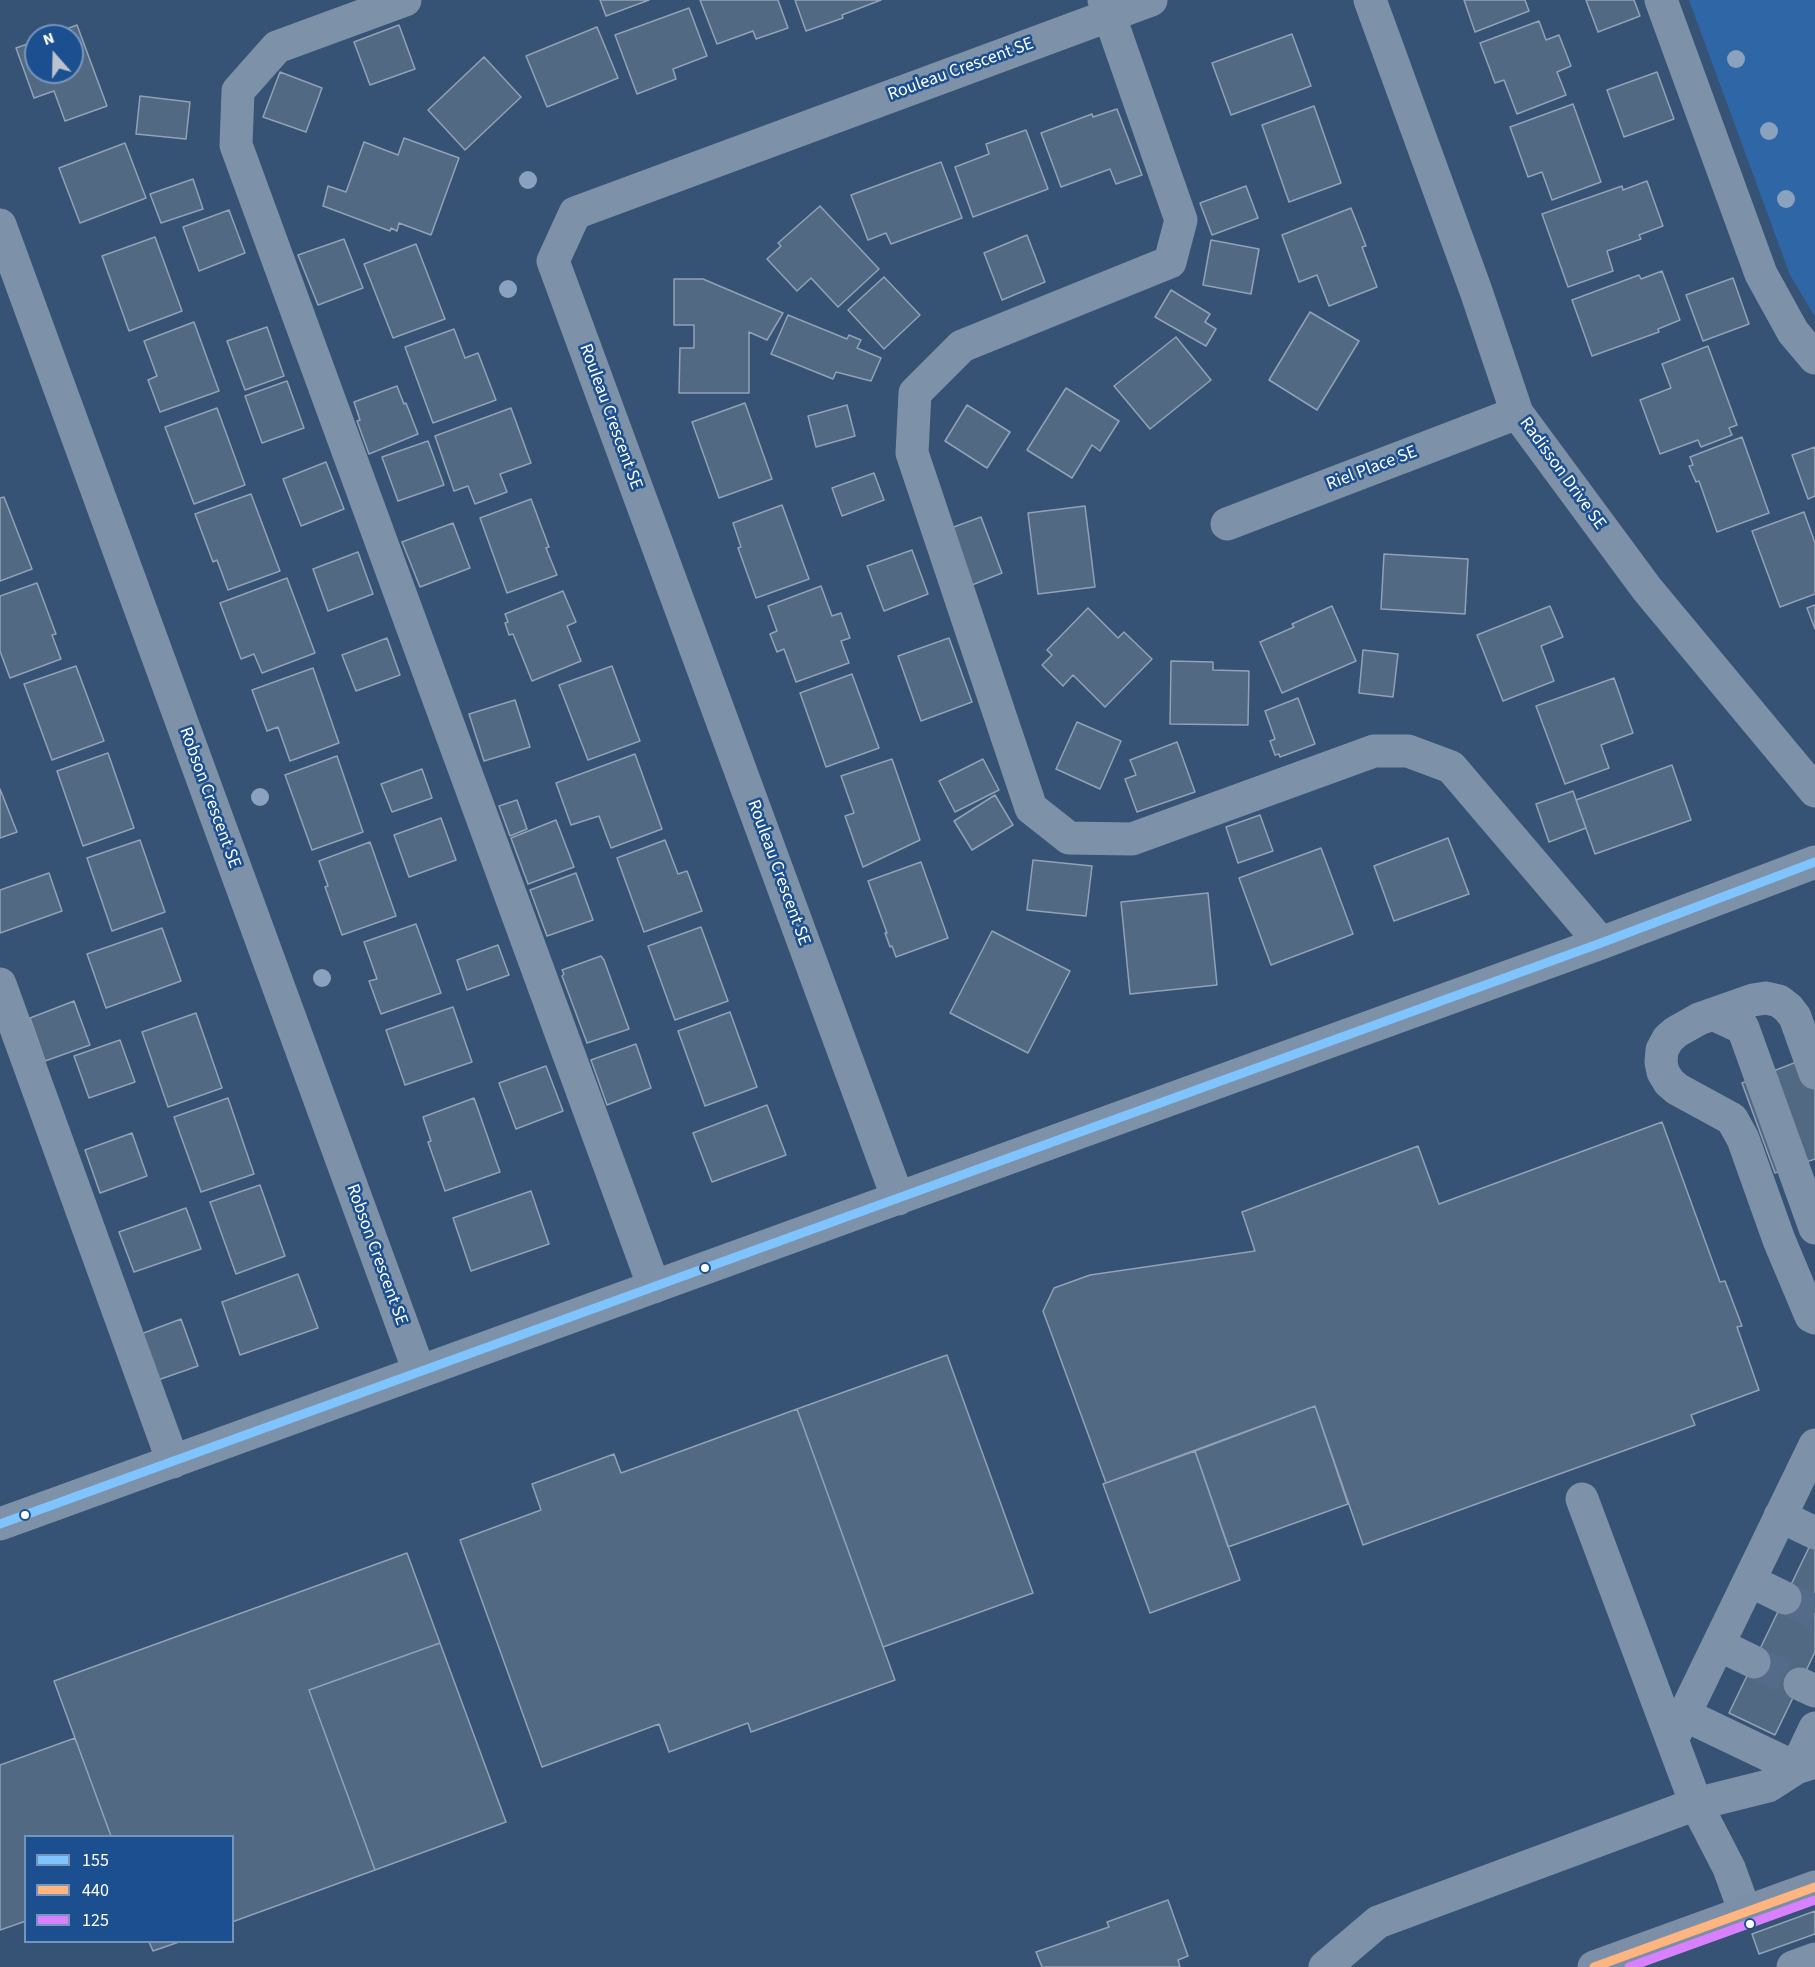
<!DOCTYPE html>
<style>
body{margin:0}
#map{position:relative;width:1815px;height:1967px;overflow:hidden;background:#365274;font-family:"Source Sans 3",sans-serif}
canvas{display:block}
.legend{position:absolute;left:24px;top:1835px;width:210px;height:108px;box-sizing:border-box;background:#1b4f8f;border:2px solid #7695bc;margin:0;padding:8px 10px;list-style:none;font-size:18px;color:#fff}
.legend li{display:flex;align-items:center;gap:12px;height:30px}
.legend b{width:30px;border:2px solid #7695bc}
.north{position:absolute;left:24px;top:24px;width:60px;height:60px;box-sizing:border-box;background:#1b4f8f;border:2px solid #7695bc;border-radius:50%;rotate:340deg;font-size:16px;font-weight:700;line-height:24px;text-align:center;color:#fff}
.north::after{content:'';display:block;margin:auto;width:21px;height:27px;background:#b9c2ce;clip-path:polygon(50% 0,100% 100%,50% 72%,0 100%)}
</style>
<div id="map">
<canvas width="1815" height="1967"></canvas>
<ul class="legend">
<li><b style="height:8px;background:#80c4ff"></b>155</li>
<li><b style="height:8px;background:#ffb580"></b>440</li>
<li><b style="height:8px;background:#d880ff"></b>125</li>
</ul>
<div class="north">N</div>
</div>
<script>
const ctx = document.querySelector('canvas').getContext('2d');
ctx.lineJoin = 'round';
function paint(path, color) {
  ctx.fillStyle = color;
  ctx.fill(path, 'evenodd');
}
function poly(rows) {
  const path = new Path2D();
  for (const r of rows) {
    path.moveTo(r[0], r[1]);
    for (let i = 2; i < r.length; i += 2) path.lineTo(r[i], r[i + 1]);
  }
  return path;
}
function stroke(path, color, width, dash) {
  ctx.strokeStyle = color;
  ctx.lineWidth = width;
  ctx.lineCap = dash ? 'butt' : 'round';
  ctx.setLineDash(dash || []);
  ctx.stroke(path);
}
function write(font, color, halo, rows, align = 'center') {
  ctx.font = font + ' "Source Sans 3",sans-serif';
  ctx.lineWidth = 5;
  ctx.setLineDash([]);
  ctx.textBaseline = 'middle';
  ctx.strokeStyle = halo;
  ctx.fillStyle = color;
  for (const [text, x, y, turn = 0] of rows) {
    ctx.save();
    ctx.translate(x, y);
    ctx.rotate((+turn || 0) * Math.PI / 180);
    ctx.textAlign = isNaN(turn) ? turn : align;
    if (halo) ctx.strokeText(text, 0, 0);
    ctx.fillText(text, 0, 0);
    ctx.restore();
  }
}
paint(poly([
 [1689,0,1815,0,1815,317,1790,275]
]), '#2f66a5');
const building = poly([
 [600,0,649,0,606,16,600,0],
 [700,0,778,0,788,28,756,39,753,31,717,44,700,0],
 [795,0,881,0,842,15,843,18,806,31,795,0],
 [1464,0,1525,0,1529,11,1475,32,1464,0],
 [1586,0,1634,0,1640,16,1598,32,1586,0],
 [689,8,707,56,673,69,676,79,637,94,615,35,689,8],
 [1539,21,1546,40,1559,35,1571,66,1557,72,1566,95,1517,114,1504,80,1495,83,1480,43,1539,21],
 [77,25,107,106,65,121,54,91,34,98,16,48,36,41,36,72,72,72,72,36,48,36,77,25],
 [399,25,415,69,370,85,354,42,399,25],
 [597,27,618,78,547,107,526,56,597,27],
 [1292,34,1311,86,1231,115,1212,63,1292,34],
 [484,57,521,97,465,150,428,110,484,57],
 [280,72,322,88,306,132,263,117,280,72],
 [1657,72,1674,119,1624,137,1607,90,1657,72],
 [140,96,190,102,186,139,136,134,140,96],
 [1573,104,1601,182,1552,200,1542,172,1528,177,1510,127,1573,104],
 [1314,106,1341,183,1289,202,1262,125,1314,106],
 [1117,109,1142,175,1116,184,1110,169,1061,187,1041,133,1092,114,1093,117,1117,109],
 [1026,130,1048,189,973,217,955,167,989,154,986,144,1026,130],
 [404,138,459,158,431,235,399,223,397,231,391,228,390,231,323,206,328,186,346,192,364,142,398,155,404,138],
 [125,143,146,198,80,223,59,168,125,143],
 [941,162,962,218,891,244,886,233,868,240,851,195,941,162],
 [193,179,203,209,161,223,150,194,193,179],
 [1647,181,1663,226,1639,235,1641,239,1607,251,1613,271,1568,287,1542,214,1622,186,1623,190,1647,181],
 [1246,186,1258,218,1212,235,1200,203,1246,186],
 [820,206,879,269,838,307,811,278,797,291,767,259,781,246,778,243,820,206],
 [1351,208,1366,246,1362,247,1377,287,1329,306,1317,275,1299,282,1282,235,1351,208],
 [229,210,245,253,199,271,183,227,229,210],
 [1027,235,1045,282,1002,300,984,253,1027,235],
 [155,237,182,311,129,331,102,256,155,237],
 [344,239,363,288,318,305,298,255,344,239],
 [1211,240,1259,249,1251,294,1203,285,1211,240],
 [416,244,445,319,393,338,364,264,416,244],
 [1662,271,1680,320,1658,329,1659,332,1592,356,1572,300,1639,275,1641,279,1662,271],
 [884,277,920,315,884,349,848,310,884,277],
 [1733,278,1749,324,1703,341,1686,295,1733,278],
 [674,279,703,279,783,313,767,340,749,332,749,393,679,393,680,348,694,348,694,325,674,325,674,279],
 [1171,290,1210,314,1205,322,1216,329,1206,346,1155,317,1171,290],
 [1310,312,1359,341,1317,410,1269,380,1310,312],
 [788,315,847,339,849,335,861,340,857,348,881,358,871,381,836,372,833,379,771,354,788,315],
 [194,322,219,391,160,412,148,380,157,376,144,341,194,322],
 [267,327,284,376,245,390,227,341,267,327],
 [454,329,465,358,478,353,496,400,433,423,405,347,454,329],
 [1176,337,1211,380,1150,429,1114,386,1176,337],
 [1708,346,1737,425,1729,428,1732,435,1701,447,1698,440,1660,454,1640,400,1671,388,1662,364,1708,346],
 [287,381,304,428,262,443,245,396,287,381],
 [397,386,404,404,406,403,418,434,369,454,357,421,360,420,354,402,397,386],
 [1066,388,1119,421,1100,451,1092,445,1072,478,1027,450,1066,388],
 [745,403,772,479,719,498,692,422,745,403],
 [847,405,855,436,816,447,808,416,847,405],
 [967,405,1010,432,987,468,945,441,967,405],
 [217,408,245,485,194,504,165,427,217,408],
 [511,408,531,463,500,474,507,492,475,504,468,486,454,491,435,436,511,408],
 [1742,437,1769,513,1717,532,1699,481,1696,482,1689,466,1693,465,1690,457,1742,437],
 [428,441,444,485,398,501,382,457,428,441],
 [1815,447,1815,496,1808,499,1792,455,1815,447],
 [326,462,344,509,301,526,283,479,326,462],
 [874,473,884,500,842,516,832,488,874,473],
 [251,494,280,571,228,590,217,560,213,562,195,514,251,494],
 [4,497,32,569,0,581,0,498,4,497],
 [531,499,549,547,546,548,557,575,507,593,480,518,531,499],
 [782,505,809,579,756,598,738,548,741,547,733,523,782,505],
 [1085,506,1095,587,1038,594,1028,513,1085,506],
 [1804,512,1815,543,1815,594,1780,607,1752,531,1804,512],
 [981,517,1002,573,972,585,951,528,981,517],
 [453,523,470,568,420,587,402,542,453,523],
 [912,550,928,594,884,611,867,566,912,550],
 [358,552,373,594,328,611,313,569,358,552],
 [1384,554,1468,559,1465,614,1381,609,1384,554],
 [287,578,315,653,262,673,254,654,241,659,220,603,287,578],
 [37,583,56,634,52,635,61,659,10,678,0,651,0,596,37,583],
 [821,586,832,616,841,613,850,638,841,641,849,663,796,682,784,649,777,652,770,634,777,631,768,606,821,586],
 [563,591,576,622,567,626,581,661,532,681,513,634,509,635,505,623,508,622,505,614,563,591],
 [1815,605,1815,629,1807,608,1815,605],
 [1332,606,1356,661,1282,693,1260,642,1294,627,1292,624,1332,606],
 [1550,606,1563,637,1541,646,1554,681,1503,701,1477,635,1550,606],
 [1088,608,1118,638,1124,632,1152,659,1105,707,1073,675,1063,686,1042,665,1052,655,1047,650,1088,608],
 [387,638,400,675,356,691,342,655,387,638],
 [949,638,972,702,921,721,898,656,949,638],
 [1363,650,1398,654,1393,697,1359,693,1363,650],
 [1171,661,1213,662,1213,670,1249,671,1248,725,1170,724,1171,661],
 [76,666,104,741,52,760,24,684,76,666],
 [612,666,640,741,588,760,559,685,612,666],
 [313,668,339,743,290,761,278,727,267,731,252,690,313,668],
 [852,674,879,748,826,767,800,693,852,674],
 [1614,678,1633,733,1601,745,1609,768,1565,784,1536,706,1614,678],
 [1298,698,1315,744,1280,757,1279,754,1275,755,1270,741,1275,739,1265,711,1298,698],
 [515,700,530,747,484,761,469,714,515,700],
 [1077,722,1121,741,1100,789,1056,769,1077,722],
 [1177,742,1195,792,1137,812,1125,779,1136,775,1130,760,1177,742],
 [108,753,134,828,83,846,57,771,108,753],
 [635,754,662,829,611,848,599,816,571,825,556,783,635,754],
 [337,756,363,832,312,850,285,775,337,756],
 [892,759,920,840,863,867,845,816,854,813,841,776,892,759],
 [983,759,999,790,955,812,939,781,983,759],
 [1672,765,1691,820,1595,854,1576,800,1672,765],
 [422,769,432,798,392,812,381,784,422,769],
 [0,789,17,832,0,838,0,789],
 [1573,791,1586,828,1549,842,1536,804,1573,791],
 [995,795,1013,825,972,850,954,821,995,795],
 [517,800,527,829,510,836,499,806,517,800],
 [1260,815,1273,851,1238,863,1226,827,1260,815],
 [441,818,456,860,409,877,394,835,441,818],
 [556,820,574,867,528,884,511,838,556,820],
 [1448,838,1469,894,1394,921,1374,866,1448,838],
 [140,840,165,912,112,931,87,858,140,840],
 [665,840,678,874,687,871,702,911,644,932,617,858,665,840],
 [370,842,396,916,342,935,325,887,328,886,319,861,370,842],
 [1321,848,1353,934,1271,965,1239,878,1321,848],
 [1033,860,1092,866,1086,916,1027,910,1033,860],
 [921,862,948,938,896,957,892,946,890,947,885,933,887,933,868,881,921,862],
 [49,873,62,911,0,933,0,890,49,873],
 [576,873,593,920,547,936,530,890,576,873],
 [1208,893,1217,985,1130,994,1121,902,1208,893],
 [416,924,441,993,381,1014,369,981,377,979,364,942,416,924],
 [701,927,728,1001,675,1020,648,946,701,927],
 [162,928,181,981,106,1008,87,954,162,928],
 [992,931,1070,971,1028,1053,950,1013,992,931],
 [498,945,509,975,467,990,457,960,498,945],
 [601,956,604,960,629,1029,587,1043,562,976,564,974,562,970,601,956],
 [74,1001,90,1045,45,1061,30,1018,74,1001],
 [453,1007,472,1062,405,1085,386,1030,453,1007],
 [730,1012,757,1087,705,1106,678,1031,730,1012],
 [196,1013,222,1088,168,1107,142,1032,196,1013],
 [120,1040,135,1082,89,1098,74,1056,120,1040],
 [636,1044,651,1088,607,1105,591,1060,636,1044],
 [1815,1055,1815,1159,1775,1173,1742,1083,1815,1055],
 [546,1066,563,1111,516,1129,499,1083,546,1066],
 [228,1098,254,1174,201,1192,174,1117,228,1098],
 [474,1098,500,1172,445,1191,428,1142,431,1141,423,1117,474,1098],
 [767,1105,786,1155,712,1182,693,1133,767,1105],
 [1662,1122,1720,1282,1725,1281,1742,1326,1737,1327,1759,1390,1691,1415,1695,1425,1363,1545,1315,1406,1106,1483,1043,1311,1054,1288,1090,1275,1255,1251,1242,1212,1418,1146,1439,1204,1662,1122],
 [132,1133,147,1176,100,1193,85,1150,132,1133],
 [260,1185,285,1256,236,1274,210,1202,260,1185],
 [531,1191,549,1244,471,1271,453,1218,531,1191],
 [186,1208,201,1249,134,1272,119,1232,186,1208],
 [298,1274,318,1328,240,1355,222,1302,298,1274],
 [181,1319,198,1366,158,1380,141,1334,181,1319],
 [947,1355,1033,1593,883,1647,797,1409,947,1355],
 [1315,1406,1348,1504,1228,1547,1195,1451,1315,1406],
 [797,1409,895,1680,751,1732,748,1723,669,1752,659,1724,542,1767,460,1540,541,1510,532,1484,614,1454,621,1473,797,1409],
 [1195,1451,1240,1580,1150,1613,1103,1484,1195,1451],
 [1815,1535,1815,1652,1775,1735,1729,1713,1815,1535],
 [407,1553,440,1643,309,1690,375,1870,232,1922,232,1836,111,1836,54,1681,407,1553],
 [440,1643,506,1822,375,1870,309,1690,440,1643],
 [75,1738,111,1836,26,1836,26,1921,0,1930,0,1765,75,1738],
 [1168,1900,1188,1956,1178,1960,1180,1967,1042,1967,1036,1952,1109,1927,1107,1922,1168,1900],
 [1815,1911,1815,1934,1759,1954,1752,1934,1815,1911],
 [149,1942,179,1942,153,1951,149,1942]
]);
paint(building, '#526984');
stroke(building, '#92a2b6', 1.5);
stroke(poly([
 [1785,1598,1815,1612],
 [1754,1662,1800,1684]
]), '#546c89', 33, [33, 16]);
stroke(poly([
 [405,0,277,47,238,91,236,145,654,1287],
 [1104,0,1181,220,1170,262,962,346,915,393,912,453,1031,808,1069,838,1132,839,1374,751,1408,751,1451,767,1601,943],
 [1370,0,1476,291,1517,413,1647,589,1815,791],
 [1661,0,1761,274,1793,332,1815,358],
 [0,225,419,1371],
 [1227,524,1517,413],
 [0,984,173,1462],
 [1713,1014,1743,1028,1815,1228],
 [1815,1073,1795,1017,1788,1008,1779,1001,1766,998,1753,1000,1699,1019,1676,1032,1668,1039,1662,1050,1661,1062,1663,1072,1669,1082,1677,1089,1732,1119,1743,1139,1779,1240,1811,1316,1815,1318],
 [898,1199,553,261,575,213,1151,0],
 [1582,1499,1696,1804,1729,1868,1745,1912],
 [1780,1516,1815,1533],
 [0,1524,1601,943,1815,862],
 [1750,1581,1785,1598],
 [1719,1645,1754,1662],
 [1800,1684,1815,1691],
 [1685,1715,1796,1768],
 [1672,1740,1815,1445],
 [1796,1768,1815,1728],
 [1325,1967,1378,1922,1696,1804,1768,1786,1796,1768,1815,1762],
 [1793,1967,1815,1959]
]), '#7d92a8', 33);
stroke(poly([
 [1594,1967,1815,1887]
]), '#7d8ea7', 33);
stroke(poly([
 [0,1524,1601,943,1815,862]
]), '#80c4ff', 9);
stroke(poly([
 [1594,1967,1815,1887]
]), '#ffb580', 9);
stroke(poly([
 [1629,1967,1815,1900]
]), '#d880ff', 9);
ctx.fillStyle = '#8aa2be';
for (const [x, y] of [
 [1736,59],
 [1769,131],
 [528,180],
 [1786,199],
 [508,289],
 [260,797],
 [322,978]
]) {
  ctx.beginPath();
  ctx.arc(x, y, 9, 0, 2 * Math.PI);
  ctx.fill();
}
for (const [x, y, r, color] of [
 [705,1268,5,"#fff"],
 [25,1515,5,"#fff"],
 [1750,1924,5,"#fff"]
]) {
  const dot = new Path2D();
  dot.arc(x, y, r, 0, 2 * Math.PI);
  ctx.fillStyle = color;
  ctx.fill(dot);
  stroke(dot, '#1b4f8f', 2);
}
write('18px', '#fff', '#1b4f8f', [
 ["Rouleau Crescent SE",961,70,-20],
 ["Rouleau Crescent SE",610,417,70],
 ["Riel Place SE",1372,469,-21],
 ["Radisson Drive SE",1562,474,54],
 ["Robson Crescent SE",209,798,70],
 ["Rouleau Crescent SE",778,873,70],
 ["Robson Crescent SE",376,1255,70]
]);
</script>
